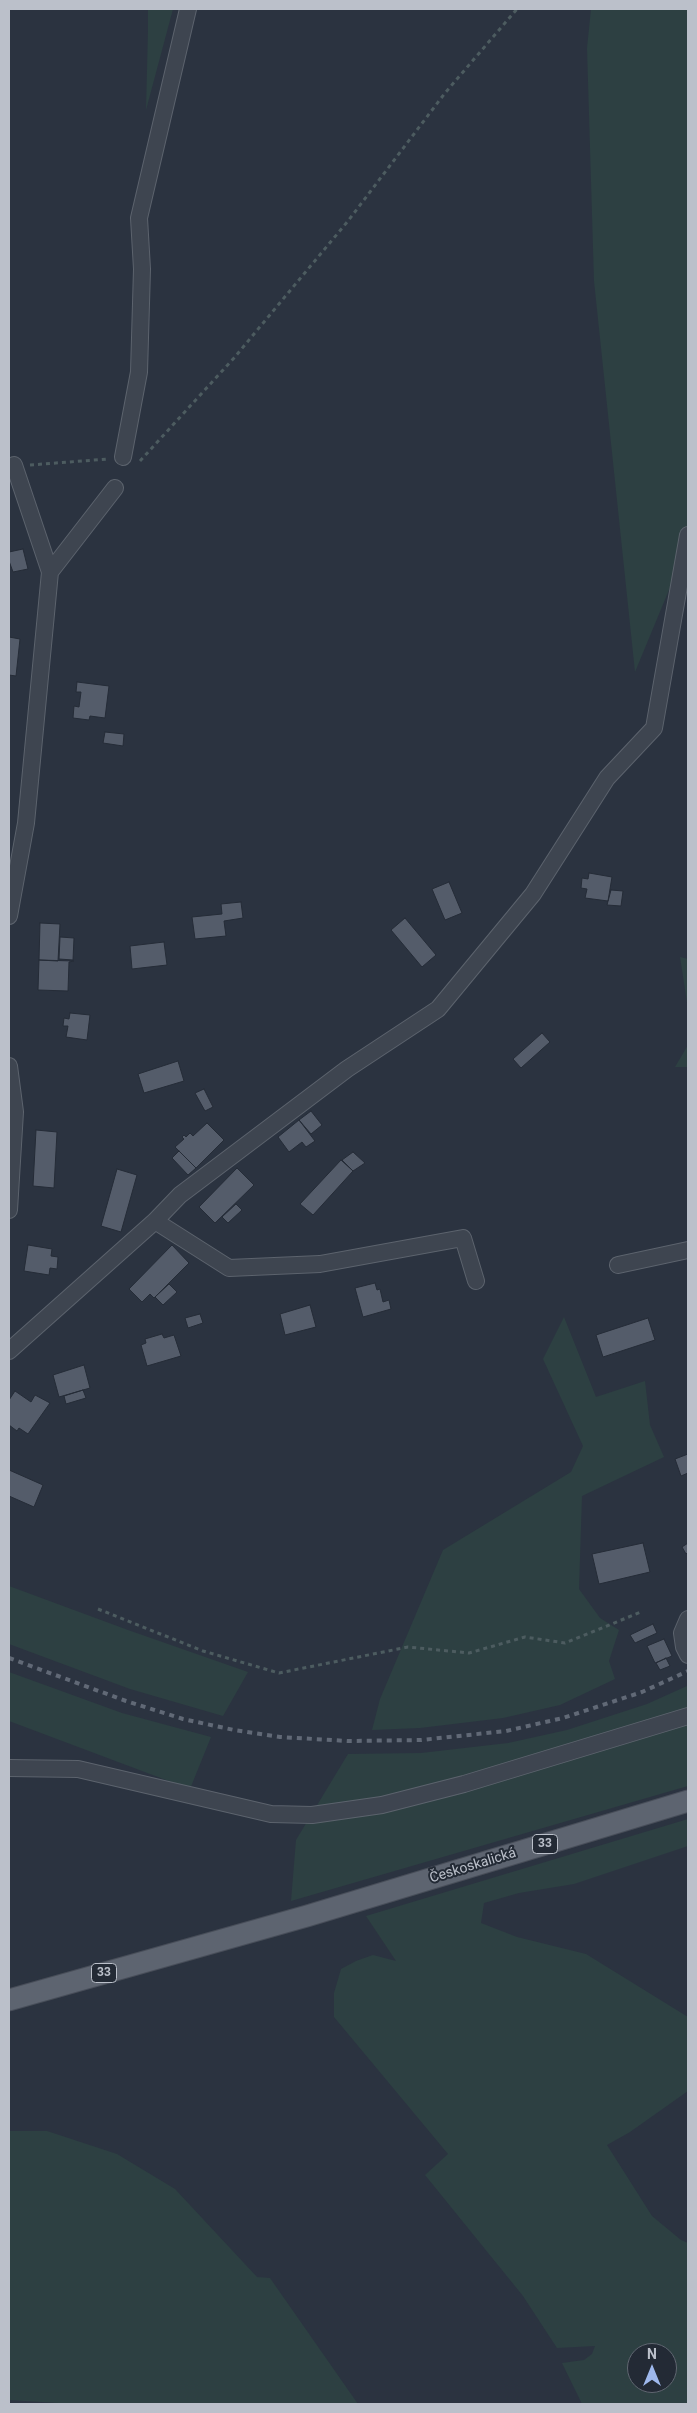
<!DOCTYPE html>
<meta charset="utf-8">
<style>
body{margin:0}
#map{position:relative;width:697px;height:2413px;overflow:hidden;background:#2b3340;font-family:Roboto,sans-serif}
canvas{display:block}
.frame{position:absolute;inset:0;border:10px solid #bbc0ca;pointer-events:none}
.north{position:absolute;left:627px;top:2343px;width:50px;height:50px;box-sizing:border-box;background:#232a35;border:1px solid #606671;border-radius:50%;rotate:0deg;font-size:14px;font-weight:700;line-height:20px;text-align:center;color:#bbc0ca}
.north::after{content:'';display:block;margin:auto;width:18px;height:22px;background:#9eb8ec;clip-path:polygon(50% 0,100% 100%,50% 72%,0 100%)}
</style>
<div id="map">
<canvas width="697" height="2413"></canvas>
<div class="frame"></div>
<div class="north">N</div>
</div>
<script>
const ctx = document.querySelector('canvas').getContext('2d');
ctx.lineJoin = 'round';
function paint(path, color) {
  ctx.fillStyle = color;
  ctx.fill(path, 'evenodd');
}
function poly(rows) {
  const path = new Path2D();
  for (const r of rows) {
    path.moveTo(r[0], r[1]);
    for (let i = 2; i < r.length; i += 2) path.lineTo(r[i], r[i + 1]);
  }
  return path;
}
function stroke(path, color, width, dash) {
  ctx.strokeStyle = color;
  ctx.lineWidth = width;
  ctx.lineCap = dash ? 'butt' : 'round';
  ctx.setLineDash(dash || []);
  ctx.stroke(path);
}
function write(font, color, halo, rows, align = 'center') {
  ctx.font = font + ' Roboto,sans-serif';
  ctx.lineWidth = 4;
  ctx.setLineDash([]);
  ctx.textBaseline = 'middle';
  ctx.strokeStyle = halo;
  ctx.fillStyle = color;
  for (const [text, x, y, turn = 0] of rows) {
    ctx.save();
    ctx.translate(x, y);
    ctx.rotate((+turn || 0) * Math.PI / 180);
    ctx.textAlign = isNaN(turn) ? turn : align;
    if (halo) ctx.strokeText(text, 0, 0);
    ctx.fillText(text, 0, 0);
    ctx.restore();
  }
}
paint(poly([
 [148,9,173,9,146,110,148,30],
 [591,9,688,9,688,544,635,672,594,281,587,48],
 [680,957,688,959,688,1009],
 [688,1045,688,1067,675,1067],
 [564,1317,596,1397,645,1381,650,1425,664,1457,582,1496,579,1589,600,1618,619,1630,609,1661,615,1679,560,1705,503,1718,420,1728,372,1730,380,1699,443,1550,571,1472,583,1446,543,1359],
 [9,1586,128,1630,248,1672,223,1716,130,1689,9,1644],
 [9,1672,122,1713,211,1737,190,1789,9,1721],
 [687,1686,688,1786,291,1901,296,1840,348,1754,421,1753,508,1743,567,1730,647,1704],
 [688,1819,688,1846,574,1884,519,1893,484,1903,481,1923,517,1937,586,1954,688,2017,688,2091,630,2132,607,2145,652,2216,681,2240,688,2243,688,2404,582,2404,562,2363,584,2360,592,2354,595,2346,557,2348,523,2296,425,2175,448,2154,334,2017,334,1993,341,1969,356,1961,373,1955,396,1961,366,1916],
 [637,2353,667,2353,667,2383,637,2383],
 [9,2131,47,2131,117,2154,175,2189,257,2277,270,2278,358,2404,74,2404,9,2400]
]), '#2d4042');
const building = poly([
 [23,549,28,569,13,572,9,561,9,552,23,549],
 [9,637,20,639,16,676,9,675,9,637],
 [77,682,109,686,105,718,90,716,89,720,73,718,74,706,79,707,81,692,76,692,77,682],
 [105,732,124,734,123,746,103,743,105,732],
 [589,873,612,877,608,901,585,898,587,889,581,888,582,878,588,879,589,873],
 [449,882,462,913,445,920,432,889,449,882],
 [611,890,623,891,621,906,607,905,611,890],
 [241,902,243,918,224,921,226,936,195,939,192,917,222,914,221,904,241,902],
 [405,918,436,955,422,967,391,930,405,918],
 [40,923,60,924,58,961,39,960,40,923],
 [60,937,74,938,73,960,59,959,60,937],
 [164,942,167,965,132,969,130,946,164,942],
 [39,960,74,961,69,962,68,991,38,990,39,960],
 [70,1013,90,1015,87,1040,66,1037,68,1026,63,1026,64,1018,69,1019,70,1013],
 [542,1033,550,1042,521,1068,513,1059,542,1033],
 [178,1061,184,1081,144,1093,138,1074,178,1061],
 [204,1089,213,1107,205,1111,195,1093,204,1089],
 [311,1111,322,1125,311,1134,299,1120,311,1111],
 [299,1120,315,1141,306,1147,302,1142,289,1152,278,1137,299,1120],
 [207,1123,224,1140,196,1168,175,1147,184,1139,182,1137,184,1135,186,1137,190,1133,193,1136,207,1123],
 [36,1130,57,1132,54,1188,33,1186,36,1130],
 [179,1151,196,1168,188,1175,172,1158,179,1151],
 [353,1152,365,1163,353,1171,342,1160,353,1152],
 [341,1160,353,1171,313,1215,300,1204,341,1160],
 [237,1168,254,1185,215,1223,199,1207,237,1168],
 [117,1169,137,1175,121,1232,101,1226,117,1169],
 [236,1204,242,1210,228,1223,222,1217,236,1204],
 [28,1245,52,1249,51,1256,58,1257,57,1269,50,1268,49,1275,24,1271,28,1245],
 [172,1245,189,1263,154,1298,150,1294,142,1302,129,1289,172,1245],
 [375,1283,377,1290,380,1289,383,1302,389,1300,391,1309,363,1317,355,1288,375,1283],
 [169,1284,177,1292,163,1305,155,1297,169,1284],
 [310,1305,316,1327,285,1335,280,1314,310,1305],
 [200,1314,203,1323,188,1328,185,1318,200,1314],
 [648,1318,655,1340,603,1357,596,1335,648,1318],
 [162,1334,164,1338,174,1335,181,1356,147,1366,141,1345,146,1343,145,1339,162,1334],
 [84,1365,90,1388,59,1397,53,1375,84,1365],
 [83,1390,86,1398,66,1404,64,1396,83,1390],
 [15,1391,31,1402,35,1395,50,1403,28,1434,19,1428,17,1431,9,1425,9,1400,15,1391],
 [688,1454,688,1473,681,1476,675,1459,688,1454],
 [9,1470,43,1485,34,1507,9,1496,9,1470],
 [643,1543,650,1572,599,1584,592,1554,643,1543],
 [688,1543,688,1552,686,1554,682,1547,688,1543],
 [653,1624,657,1633,635,1643,630,1635,653,1624],
 [664,1639,672,1656,655,1663,647,1646,664,1639],
 [666,1658,670,1666,660,1670,656,1663,666,1658]
]);
paint(building, '#545c6a');
stroke(building, '#252c37', 1);
const minor = poly([
 [123,457,139,372,142,269,139,218,188,9],
 [50,572,115,488],
 [9,916,26,823,50,572,14,465],
 [9,1066,15,1112,9,1210],
 [155,1221,229,1268,320,1264,463,1238,476,1281],
 [618,1265,688,1250],
 [9,1351,155,1221,180,1195,347,1069,438,1009,533,894,607,778,654,728,688,535],
 [688,1619,682,1633,684,1647,688,1655],
 [9,1768,78,1769,271,1814,312,1815,382,1805,464,1784,688,1716]
]);
const major = poly([
 [9,2000,307,1916,688,1801]
]);
stroke(minor, '#5c636d', 18);
stroke(major, '#484e59', 23);
stroke(poly([
 [140,461,234,358,348,221,445,93,517,9],
 [30,465,108,459],
 [98,1609,203,1651,279,1673,408,1647,469,1653,525,1637,565,1643,641,1612]
]), '#4d5c60', 3, [4, 4]);
stroke(minor, '#3e4550', 16);
stroke(major, '#5d6470', 21);
stroke(poly([
 [9,1658,126,1701,183,1719,234,1730,280,1737,348,1741,421,1740,506,1731,563,1718,642,1692,688,1671]
]), '#616976', 4, [5, 5]);
for (const [x, y, w] of [
 [545,1844,25],
 [104,1973,25]
]) {
  const box = new Path2D();
  box.roundRect(x - w / 2, y - 9.5, w, 19, 4);
  ctx.fillStyle = '#232a35';
  ctx.fill(box);
  stroke(box, '#bbc0ca', 1);
}
write('bold 12px', '#bbc0ca', null, [
 ["33",545,1844],
 ["33",104,1973]
]);
write('14px', '#bbc0ca', '#232a35', [
 ["Českoskalická",473,1866,-17]
]);
</script>
